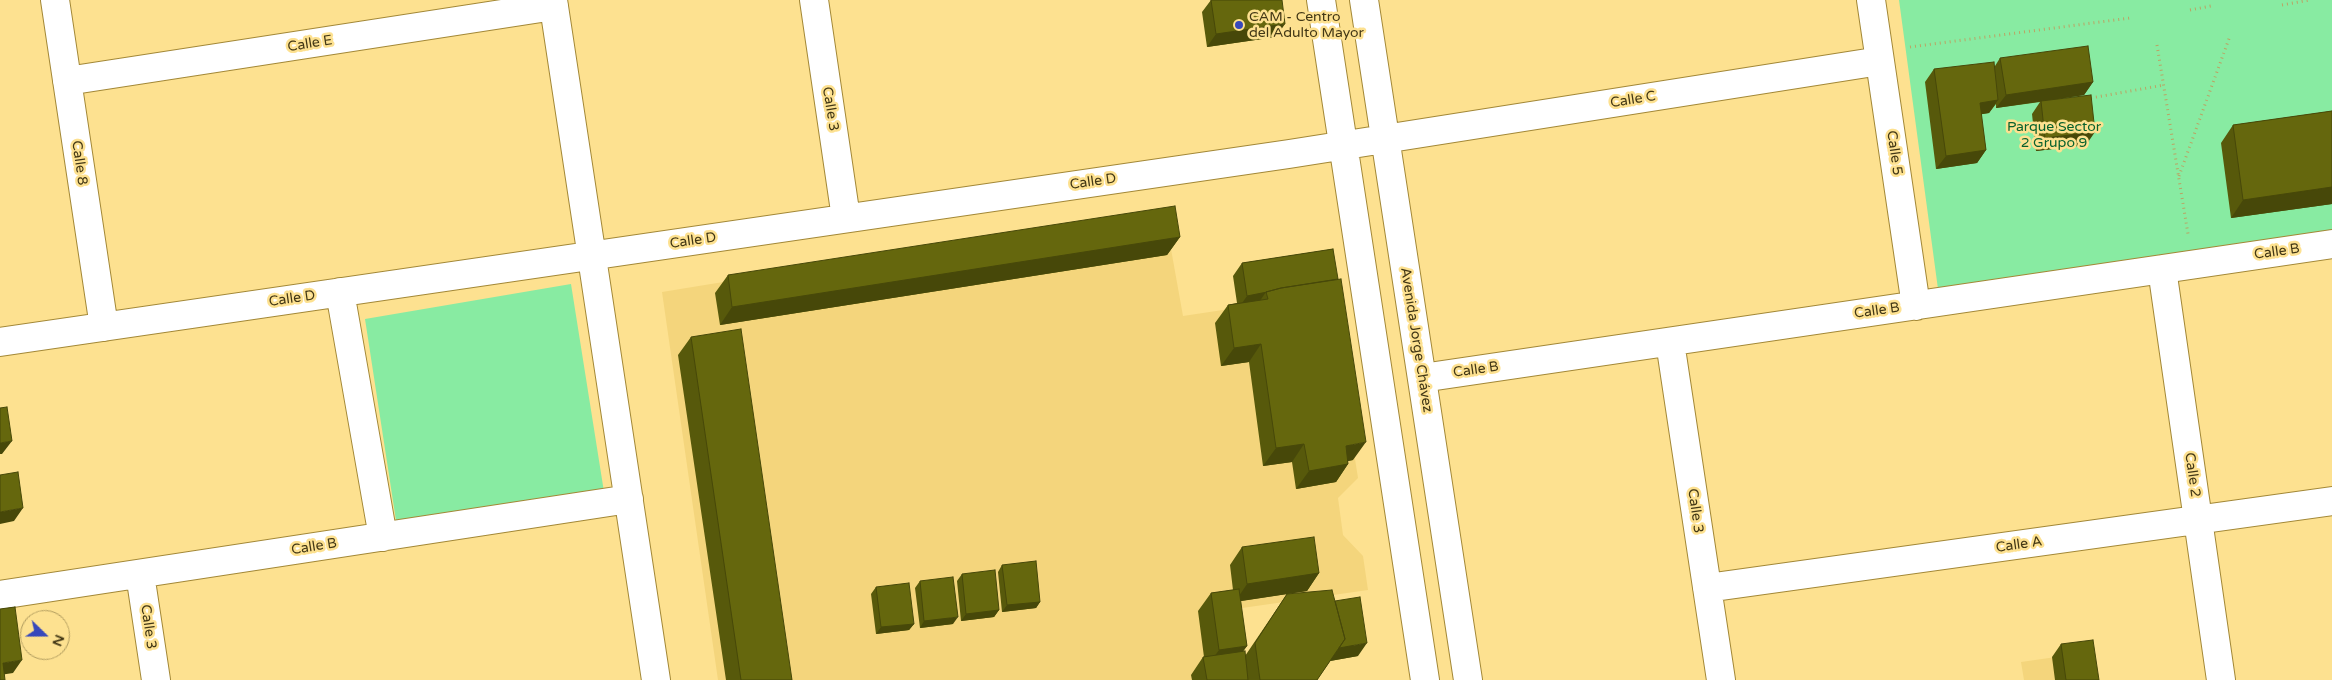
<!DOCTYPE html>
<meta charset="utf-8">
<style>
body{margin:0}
#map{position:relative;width:2332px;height:680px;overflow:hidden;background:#fde190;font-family:"Varela Round",sans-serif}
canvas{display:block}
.north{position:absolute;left:20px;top:610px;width:50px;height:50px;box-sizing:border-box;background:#fde190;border:1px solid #b29d5f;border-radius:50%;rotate:112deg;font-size:14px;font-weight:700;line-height:20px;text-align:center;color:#423715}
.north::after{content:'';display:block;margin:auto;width:18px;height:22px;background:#3748bb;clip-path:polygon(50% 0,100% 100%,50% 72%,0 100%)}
</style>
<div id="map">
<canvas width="2332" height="680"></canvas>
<div class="north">N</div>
</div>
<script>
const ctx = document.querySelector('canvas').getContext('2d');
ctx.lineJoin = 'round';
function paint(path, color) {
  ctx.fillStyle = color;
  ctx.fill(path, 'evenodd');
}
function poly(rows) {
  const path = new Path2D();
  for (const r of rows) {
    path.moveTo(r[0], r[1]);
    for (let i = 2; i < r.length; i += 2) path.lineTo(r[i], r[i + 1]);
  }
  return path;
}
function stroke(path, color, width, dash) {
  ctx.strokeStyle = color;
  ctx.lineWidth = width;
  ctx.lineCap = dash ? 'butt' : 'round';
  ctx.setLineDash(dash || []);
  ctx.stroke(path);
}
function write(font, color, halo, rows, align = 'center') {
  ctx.font = font + ' "Varela Round",sans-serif';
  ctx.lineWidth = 5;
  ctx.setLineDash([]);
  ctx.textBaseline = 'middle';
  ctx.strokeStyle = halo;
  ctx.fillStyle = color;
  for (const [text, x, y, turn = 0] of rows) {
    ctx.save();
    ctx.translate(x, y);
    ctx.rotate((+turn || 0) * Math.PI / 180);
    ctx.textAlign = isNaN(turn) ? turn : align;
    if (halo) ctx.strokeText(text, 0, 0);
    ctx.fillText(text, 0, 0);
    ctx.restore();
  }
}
paint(poly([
 [1164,210,1183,316,1329,294,1358,478,1338,498,1343,535,1363,556,1368,590,1228,610,1238,680,718,680,662,292],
 [2084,653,2088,680,2024,680,2021,662]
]), '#f4d57c');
paint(poly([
 [1899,0,2332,0,2332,232,1938,289],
 [571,284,604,492,397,527,365,319]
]), '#88eba2');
const minor = poly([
 [55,0,104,327],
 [553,0,656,680],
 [814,0,846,218],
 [1321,0,1425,680],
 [1364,0,1468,680],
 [1871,0,1916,306],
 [67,81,554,6],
 [2162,269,2221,680],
 [340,292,383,537],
 [0,342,1289,154,1880,61],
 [1670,342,1721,680],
 [1422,378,2332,244],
 [140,574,156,680],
 [1707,588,2332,501],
 [0,595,629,499]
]);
stroke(minor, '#a38837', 30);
stroke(poly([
 [2282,5,2310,0],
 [2190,10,2211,6],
 [2157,45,2188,234],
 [1910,47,2130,18],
 [2091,98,2164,85],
 [2179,176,2230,36]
]), '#baa464', 3, [1, 4]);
stroke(minor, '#fff', 28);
paint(poly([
 [1211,0,1282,0,1276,37,1207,47,1202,12],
 [2000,58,2093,82,2084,95,2059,99,2086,145,2036,151,2032,114,2040,102,1996,108,1996,104,1989,113,1981,114,1986,150,1977,163,1936,169,1925,82,1934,69,1995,66],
 [2332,111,2332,204,2231,218,2221,143,2233,125],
 [1180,237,1167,255,720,325,715,293,728,275],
 [1333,249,1353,460,1348,461,1348,464,1336,482,1296,489,1292,462,1263,466,1249,362,1221,366,1215,323,1228,305,1237,303,1233,276,1242,263],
 [691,337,792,680,726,680,678,355],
 [1242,547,1319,573,1307,591,1240,601,1247,646,1243,651,1245,656,1287,594,1335,601,1358,656,1330,661,1317,680,1192,680,1191,675,1203,657,1204,657,1198,611,1211,593,1233,590,1230,565],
 [1002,565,1040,602,1036,608,1002,612,998,572],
 [962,574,999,610,994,617,961,621,957,581],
 [920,581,953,624,920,628,915,588],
 [876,587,914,624,909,630,876,634,871,594],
 [2061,644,2099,680,2055,680,2052,657]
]), '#57590b');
paint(poly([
 [1285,24,1276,37,1207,47,1216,34],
 [2093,82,2084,95,1996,108,2006,95],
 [1998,100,1989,113,1971,116,1980,103],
 [2095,132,2086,145,2036,151,2045,138],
 [1986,150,1977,163,1936,169,1946,156],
 [2332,187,2332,204,2231,218,2243,200],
 [1180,237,1167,255,720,325,732,307],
 [1266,292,1257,305,1238,309,1247,296],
 [1261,344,1249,362,1221,366,1234,348],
 [12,441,2,454,0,454,0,443],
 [1366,442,1353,460,1333,464,1346,446],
 [1304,444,1292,462,1263,466,1276,448],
 [1348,464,1336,482,1296,489,1309,471],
 [23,508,14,521,0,524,0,512],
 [1319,573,1307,591,1235,602,1247,584],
 [1040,602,1036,608,1002,612,1007,605],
 [999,610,994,617,961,621,966,614],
 [958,617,953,624,920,628,924,621],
 [914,624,909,630,876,634,881,627],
 [1367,643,1358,656,1330,661,1339,648],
 [1247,646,1234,664,1206,668,1219,650],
 [22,660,13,673,0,675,3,663]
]), '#474809');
const building = poly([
 [1211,0,1282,0,1285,24,1216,34,1211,0],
 [2088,46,2093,82,2006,95,2000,58,2088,46],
 [1994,62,1998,100,1980,103,1986,150,1946,156,1934,69,1994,62],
 [2091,95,2095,132,2045,138,2041,101,2091,95],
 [2332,111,2332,187,2243,200,2233,125,2332,111],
 [1175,206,1180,237,732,307,728,275,1175,206],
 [1333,249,1338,279,1281,288,1266,292,1267,292,1247,296,1242,263,1333,249],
 [1341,279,1366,442,1346,446,1348,464,1309,471,1304,444,1276,448,1261,344,1234,348,1228,305,1268,299,1266,292,1281,288,1341,279],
 [741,329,792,680,741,680,691,337,741,329],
 [7,407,12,441,0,443,0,408,7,407],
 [18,472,23,508,0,512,0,475,18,472],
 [1314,537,1319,573,1247,584,1242,547,1314,537],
 [1036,561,1040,602,1007,605,1002,565,1036,561],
 [995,570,999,610,966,614,962,574,995,570],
 [953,577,958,617,924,621,920,581,953,577],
 [909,583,914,624,881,627,876,587,909,583],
 [1239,589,1247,646,1219,650,1211,593,1239,589],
 [1332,590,1345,639,1317,680,1260,680,1255,643,1287,594,1332,590],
 [1360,597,1367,643,1339,648,1345,639,1335,601,1360,597],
 [15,607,22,660,3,663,5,680,0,680,0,609,15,607],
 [2093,640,2099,680,2066,680,2061,644,2093,640],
 [1245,651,1248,680,1207,680,1203,657,1245,651]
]);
paint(building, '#65670d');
stroke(building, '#474809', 1);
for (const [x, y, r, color] of [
 [1239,25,5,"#3748bb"]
]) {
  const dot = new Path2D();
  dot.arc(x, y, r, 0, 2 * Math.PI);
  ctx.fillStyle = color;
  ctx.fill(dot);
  stroke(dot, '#fde190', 2);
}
write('14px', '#423715', '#fde190', [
 ["CAM - Centro",1249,17],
 ["del Adulto Mayor",1249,33]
], 'left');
write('14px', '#423715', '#fde190', [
 ["Calle E",310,44,-9],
 ["Calle C",1633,100,-9],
 ["Calle 3",830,109,81],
 ["Calle 5",1894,153,82],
 ["Calle 8",79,163,82],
 ["Calle D",1093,182,-8],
 ["Calle D",693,241,-8],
 ["Calle B",2277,252,-8],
 ["Calle D",292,299,-8],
 ["Calle B",1877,311,-8],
 ["Avenida Jorge Chávez",1416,340,81],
 ["Calle B",1476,370,-8],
 ["Calle 2",2192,475,82],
 ["Calle 3",1695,511,82],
 ["Calle A",2019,545,-8],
 ["Calle B",314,547,-9],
 ["Calle 3",148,627,82]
]);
write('14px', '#08612d', '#fde190', [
 ["Parque Sector",2054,127],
 ["2 Grupo 9",2054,143]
]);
</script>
